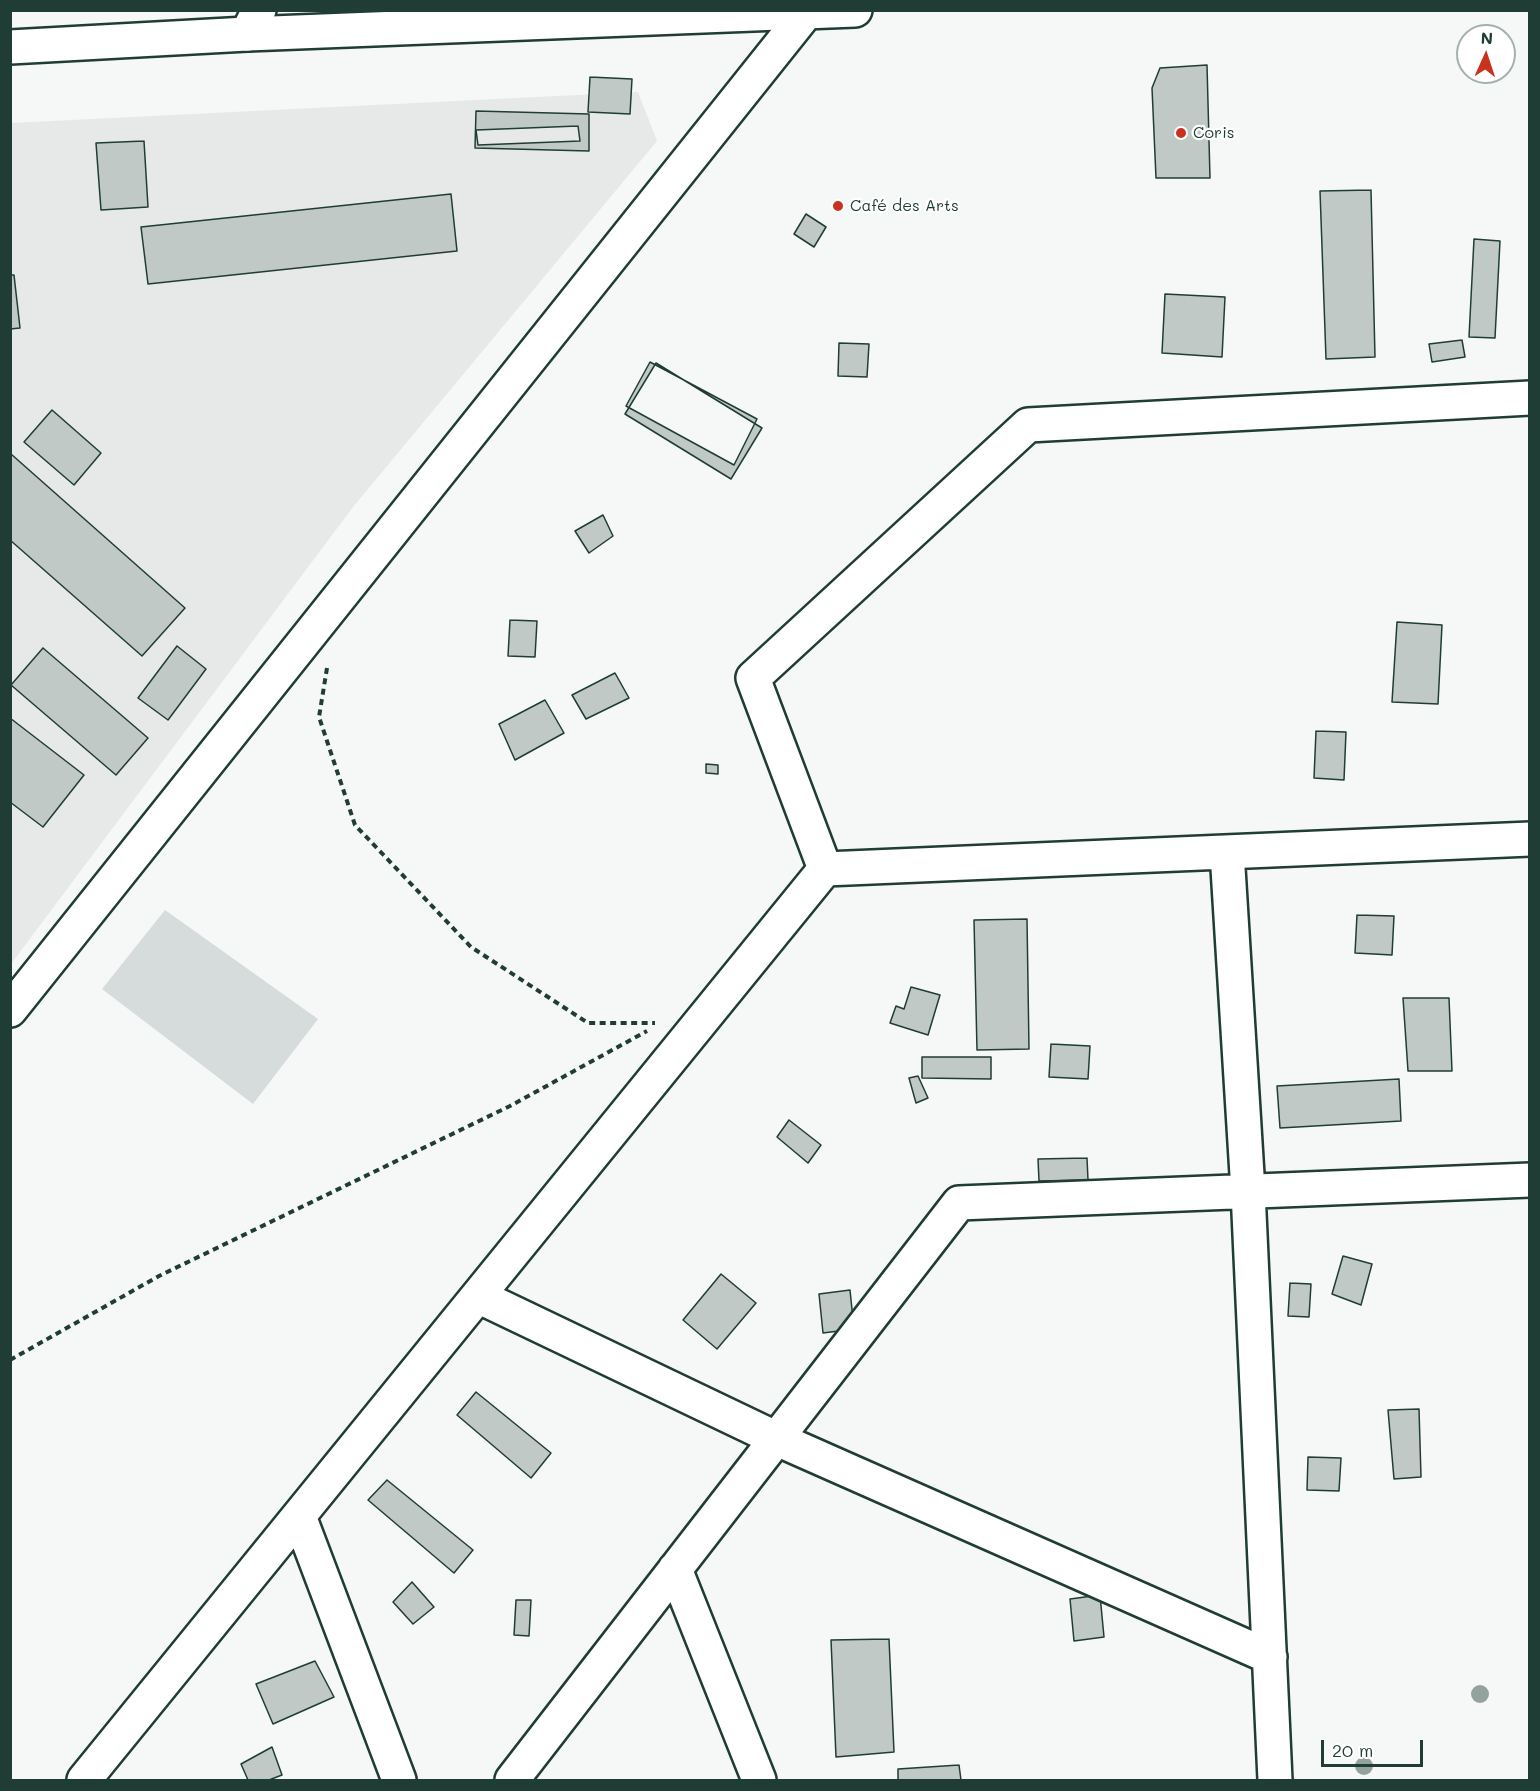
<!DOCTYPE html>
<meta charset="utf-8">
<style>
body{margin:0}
#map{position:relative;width:1540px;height:1791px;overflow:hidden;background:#f6f7f7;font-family:Mali,sans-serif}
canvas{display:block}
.frame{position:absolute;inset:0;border:12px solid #1f3d34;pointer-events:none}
.north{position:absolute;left:1456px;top:24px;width:60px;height:60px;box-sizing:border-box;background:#fff;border:2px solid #a5b1ae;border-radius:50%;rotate:3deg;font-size:16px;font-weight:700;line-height:24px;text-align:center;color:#1f3d34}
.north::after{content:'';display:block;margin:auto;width:21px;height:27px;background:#c8321e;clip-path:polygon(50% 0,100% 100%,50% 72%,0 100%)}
.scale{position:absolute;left:1321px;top:1740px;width:102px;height:27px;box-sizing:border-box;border:3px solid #1f3d34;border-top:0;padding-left:8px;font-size:18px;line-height:21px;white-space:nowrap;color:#1f3d34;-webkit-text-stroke:4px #fff;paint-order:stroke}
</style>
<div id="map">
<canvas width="1540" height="1791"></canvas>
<div class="frame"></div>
<div class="north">N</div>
<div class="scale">20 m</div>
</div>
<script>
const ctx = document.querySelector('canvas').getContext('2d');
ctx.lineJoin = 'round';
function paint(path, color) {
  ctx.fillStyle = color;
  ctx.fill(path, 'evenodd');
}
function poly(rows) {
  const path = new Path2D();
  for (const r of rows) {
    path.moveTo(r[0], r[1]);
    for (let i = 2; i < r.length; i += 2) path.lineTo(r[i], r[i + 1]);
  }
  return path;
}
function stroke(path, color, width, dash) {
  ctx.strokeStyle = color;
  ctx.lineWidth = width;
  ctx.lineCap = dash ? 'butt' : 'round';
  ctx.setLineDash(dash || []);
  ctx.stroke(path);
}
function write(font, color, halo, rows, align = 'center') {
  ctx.font = font + ' Mali,sans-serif';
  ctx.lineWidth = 4.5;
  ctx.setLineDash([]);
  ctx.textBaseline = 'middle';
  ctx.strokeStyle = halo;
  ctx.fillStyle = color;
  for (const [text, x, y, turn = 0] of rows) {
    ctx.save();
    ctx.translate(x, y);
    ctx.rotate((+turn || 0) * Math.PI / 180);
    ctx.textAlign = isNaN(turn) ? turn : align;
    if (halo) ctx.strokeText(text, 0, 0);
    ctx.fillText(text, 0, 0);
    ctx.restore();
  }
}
paint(poly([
 [638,92,657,141,353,507,11,964,11,123]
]), '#e6e9e8');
paint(poly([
 [165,910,318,1019,253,1104,102,989]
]), '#d6dcdb');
const building = poly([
 [1207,65,1210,178,1156,178,1152,88,1160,68,1207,65],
 [590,77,632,79,630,114,588,112,590,77],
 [476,111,589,114,589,151,475,148,476,111],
 [578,126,580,141,478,145,476,130,578,126],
 [144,141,148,207,101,210,96,143,144,141],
 [1371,190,1375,357,1326,359,1320,191,1371,190],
 [451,194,457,251,148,284,141,227,451,194],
 [806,214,826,227,814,247,794,234,806,214],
 [1474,239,1500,241,1495,338,1469,337,1474,239],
 [10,275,14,275,20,328,10,329,10,275],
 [1165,294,1225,297,1222,357,1162,353,1165,294],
 [1462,340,1465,357,1432,362,1429,344,1462,340],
 [839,343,869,344,867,377,838,376,839,343],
 [650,362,757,419,734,465,626,406,650,362],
 [656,363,762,428,731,479,625,414,656,363],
 [52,410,101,453,74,485,24,442,52,410],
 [11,454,185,608,142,656,10,540,11,454],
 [603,515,613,536,589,553,575,531,603,515],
 [510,620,537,621,535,657,508,656,510,620],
 [1397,622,1442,625,1438,704,1392,702,1397,622],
 [177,646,206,669,168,720,138,698,177,646],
 [43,648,148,738,116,775,11,685,43,648],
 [615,673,629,698,586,719,572,695,615,673],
 [545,700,564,733,515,760,499,724,545,700],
 [10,718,84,775,43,827,10,802,10,718],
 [1316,731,1346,732,1344,780,1314,778,1316,731],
 [706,764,718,765,718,774,706,773,706,764],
 [1357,915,1394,916,1392,955,1355,953,1357,915],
 [1027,919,1029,1049,977,1050,974,920,1027,919],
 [911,987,940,995,928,1035,890,1023,896,1006,904,1009,911,987],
 [1403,998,1449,998,1452,1071,1408,1071,1403,998],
 [1051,1044,1090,1046,1088,1079,1049,1077,1051,1044],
 [922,1057,991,1057,991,1079,922,1078,922,1057],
 [918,1076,928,1098,916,1103,909,1078,918,1076],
 [1399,1079,1401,1121,1280,1128,1277,1086,1399,1079],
 [789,1120,821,1145,808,1163,777,1137,789,1120],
 [1087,1158,1088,1180,1039,1181,1038,1159,1087,1158],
 [1343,1256,1372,1264,1361,1305,1332,1294,1343,1256],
 [721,1274,756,1303,717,1349,683,1320,721,1274],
 [1290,1283,1311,1284,1309,1317,1288,1316,1290,1283],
 [850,1290,854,1329,823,1333,819,1294,850,1290],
 [476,1392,551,1453,531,1478,457,1415,476,1392],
 [1419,1409,1421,1477,1394,1479,1388,1410,1419,1409],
 [1308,1457,1341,1458,1339,1491,1307,1490,1308,1457],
 [387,1480,473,1550,454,1573,368,1500,387,1480],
 [412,1582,434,1607,413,1624,393,1602,412,1582],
 [1100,1595,1104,1637,1074,1641,1070,1599,1100,1595],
 [516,1600,531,1600,529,1636,514,1635,516,1600],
 [889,1639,894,1752,836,1757,831,1640,889,1639],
 [315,1661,334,1697,273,1724,256,1684,315,1661],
 [272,1747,282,1775,269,1780,248,1780,241,1764,272,1747],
 [959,1765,961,1780,898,1780,898,1769,959,1765]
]);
paint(building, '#c0c9c6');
stroke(building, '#1f3d34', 1.5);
const street = poly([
 [247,34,259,10],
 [1227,852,1248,1191,1275,1780],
 [825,869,1530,839],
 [10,1010,805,14],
 [478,1296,777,1439,1270,1657],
 [299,1516,399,1780],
 [675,1569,759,1780],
 [84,1780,825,869,753,678,1028,425,1530,398],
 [512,1780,959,1203,1530,1180]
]);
const highway = poly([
 [10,47,247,34,855,10]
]);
stroke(street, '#1f3d34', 38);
stroke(highway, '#1f3d34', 38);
stroke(poly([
 [327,668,319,717,355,825,471,947,588,1023,655,1023],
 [10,1360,159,1276,510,1106,647,1031]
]), '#1f3d34', 4, [6, 4.5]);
stroke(street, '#fff', 33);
stroke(highway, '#fff', 33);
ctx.fillStyle = '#94a29e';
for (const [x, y] of [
 [1480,1694],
 [1364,1766]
]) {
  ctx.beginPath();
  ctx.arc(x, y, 9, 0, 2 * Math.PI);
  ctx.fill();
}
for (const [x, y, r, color] of [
 [1181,133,6,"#c8321e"],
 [838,206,6,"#c8321e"]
]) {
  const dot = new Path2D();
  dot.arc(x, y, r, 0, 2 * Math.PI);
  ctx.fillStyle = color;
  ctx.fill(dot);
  stroke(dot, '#fff', 2);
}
write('16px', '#1f3d34', '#fff', [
 ["Coris",1193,133],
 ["Café des Arts",850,206]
], 'left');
</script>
